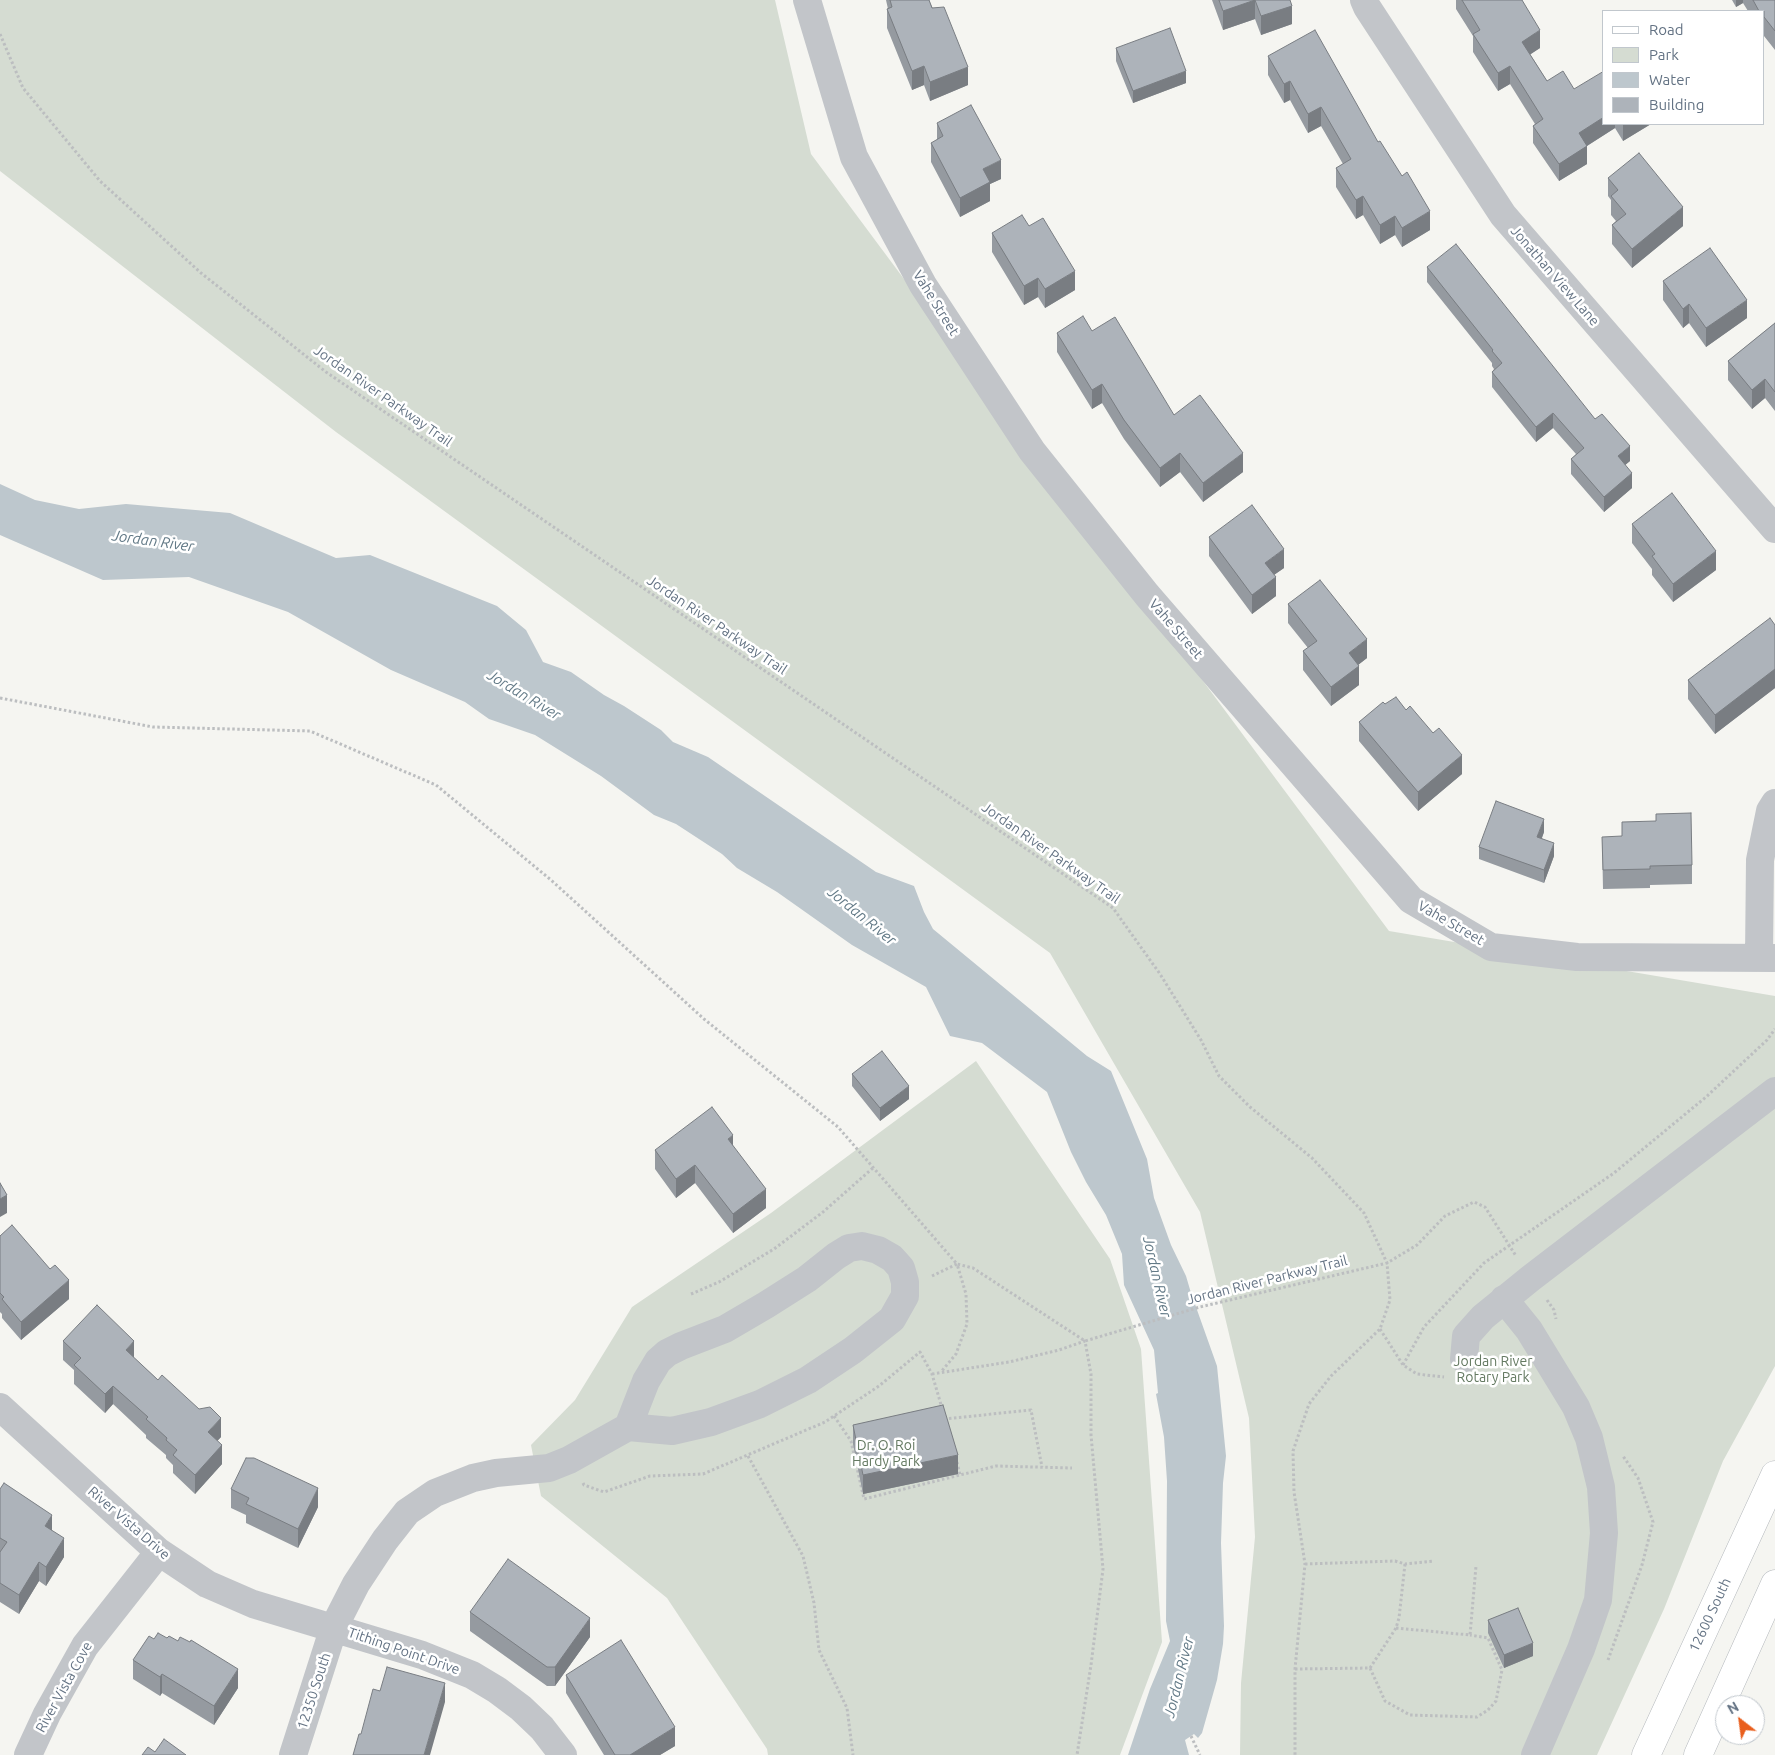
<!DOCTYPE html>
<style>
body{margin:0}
#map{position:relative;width:1775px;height:1755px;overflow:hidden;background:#f5f5f1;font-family:Ubuntu,sans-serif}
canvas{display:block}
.legend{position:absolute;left:1602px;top:10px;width:162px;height:115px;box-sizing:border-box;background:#fff;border:1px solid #c1c7cd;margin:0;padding:6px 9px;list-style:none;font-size:15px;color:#637283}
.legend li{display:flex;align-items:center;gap:10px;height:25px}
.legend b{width:25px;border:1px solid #c1c7cd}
.north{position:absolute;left:1715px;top:1695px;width:50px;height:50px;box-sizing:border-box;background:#fff;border:1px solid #c1c7cd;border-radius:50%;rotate:330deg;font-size:14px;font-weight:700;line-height:20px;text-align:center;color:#637283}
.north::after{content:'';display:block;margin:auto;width:18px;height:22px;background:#e95f1d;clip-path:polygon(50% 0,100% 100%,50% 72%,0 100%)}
</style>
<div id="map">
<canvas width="1775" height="1755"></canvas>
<ul class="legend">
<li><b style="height:6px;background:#fff"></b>Road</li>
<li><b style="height:14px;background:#d5dcd2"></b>Park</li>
<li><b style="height:14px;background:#bdc7cd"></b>Water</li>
<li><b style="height:14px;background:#adb3ba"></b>Building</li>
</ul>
<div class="north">N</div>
</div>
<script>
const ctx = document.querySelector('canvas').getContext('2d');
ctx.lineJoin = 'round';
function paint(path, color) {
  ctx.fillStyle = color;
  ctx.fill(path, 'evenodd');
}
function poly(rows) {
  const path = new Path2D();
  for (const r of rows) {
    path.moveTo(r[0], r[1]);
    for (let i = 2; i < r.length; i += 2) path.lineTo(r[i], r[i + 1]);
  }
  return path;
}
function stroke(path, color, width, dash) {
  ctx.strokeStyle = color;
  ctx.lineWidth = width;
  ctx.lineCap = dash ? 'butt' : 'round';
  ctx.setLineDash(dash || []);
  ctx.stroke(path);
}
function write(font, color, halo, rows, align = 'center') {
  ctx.font = font + ' Ubuntu,sans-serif';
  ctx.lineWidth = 5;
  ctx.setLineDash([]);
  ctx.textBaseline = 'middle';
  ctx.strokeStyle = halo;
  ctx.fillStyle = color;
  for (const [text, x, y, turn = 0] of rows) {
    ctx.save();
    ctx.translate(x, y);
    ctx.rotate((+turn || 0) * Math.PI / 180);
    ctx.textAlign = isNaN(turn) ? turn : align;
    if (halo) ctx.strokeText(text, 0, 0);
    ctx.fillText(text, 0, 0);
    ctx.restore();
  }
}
paint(poly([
 [0,0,775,0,811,154,1389,931,1775,996,1775,1366,1723,1461,1664,1609,1597,1755,1240,1755,1241,1683,1255,1537,1249,1418,1200,1212,1050,953,336,432,0,171],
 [976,1061,1110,1259,1141,1349,1162,1642,1120,1755,768,1755,767,1749,667,1598,541,1496,531,1445,575,1400,632,1307,771,1213]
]), '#d5dcd2');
paint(poly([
 [0,484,35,500,79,509,126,504,230,513,336,558,370,555,497,606,526,630,543,662,571,672,604,695,624,706,661,730,673,742,708,757,876,872,914,886,924,912,933,929,1087,1056,1111,1071,1147,1159,1154,1198,1171,1245,1186,1276,1191,1293,1217,1366,1226,1456,1223,1483,1221,1543,1224,1626,1223,1644,1217,1680,1202,1733,1198,1738,1194,1734,1185,1740,1189,1755,1128,1755,1150,1689,1170,1641,1166,1621,1167,1481,1164,1437,1156,1394,1158,1393,1154,1350,1124,1285,1122,1254,1106,1215,1086,1182,1071,1152,1047,1092,982,1043,950,1036,926,987,852,945,777,892,737,868,722,854,676,824,654,815,601,776,535,735,489,719,465,702,391,670,288,612,189,577,103,580,0,535]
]), '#bdc7cd');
const major = poly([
 [1646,1755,1775,1475],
 [1698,1755,1775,1584]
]);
stroke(major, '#b5b9bd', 29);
stroke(poly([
 [0,34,23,88,100,181,201,273,326,372,1113,908,1160,974,1201,1040,1219,1076,1250,1107,1312,1158,1364,1213,1387,1263,1390,1300,1380,1329,1331,1376,1309,1404,1293,1451,1294,1492,1305,1564,1295,1669,1295,1755],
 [0,698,153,727,310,731,436,785,551,880,704,1019,838,1127,957,1264,973,1268,1085,1341,1200,1307,1387,1263,1417,1245,1445,1216,1474,1202,1485,1207,1516,1256],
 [932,1276,957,1264,966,1294,967,1324,956,1354,941,1372],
 [691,1294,719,1282,774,1249,823,1212,874,1167],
 [1547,1300,1554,1310,1556,1319],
 [1380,1329,1403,1365,1417,1374,1444,1377],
 [1403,1365,1424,1327,1484,1263,1614,1173,1706,1097,1767,1040,1775,1029],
 [932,1374,1009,1362,1059,1350,1085,1341,1091,1374,1091,1435,1103,1569,1091,1665,1077,1755],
 [834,1416,851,1441,864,1499,996,1466,1072,1468],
 [944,1419,1031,1410,1042,1467],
 [748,1456,803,1556,814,1603,819,1650,847,1708,853,1755],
 [957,1462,960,1475],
 [583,1483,584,1485,604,1492,650,1476,703,1474,825,1422,879,1386,920,1352,932,1374,942,1408],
 [1305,1564,1395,1561,1405,1564,1434,1561],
 [1396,1628,1470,1635,1476,1566],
 [1608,1660,1642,1565,1653,1522,1638,1478,1623,1456],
 [1370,1668,1385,1701,1410,1715,1477,1717,1488,1710,1496,1701,1502,1670,1488,1638,1470,1635],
 [1295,1669,1370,1668,1396,1628,1399,1618,1405,1564],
 [1191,1736,1200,1755]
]), '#bcbec0', 3, [2.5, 2.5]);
stroke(poly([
 [807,0,854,157,923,285,1032,451,1147,595,1411,900,1491,947,1577,957,1775,958],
 [1364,0,1367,7,1503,215,1775,529],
 [1759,957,1760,860,1770,811,1775,803],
 [1504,1299,1529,1330,1576,1407,1589,1438,1601,1487,1604,1533,1598,1600,1581,1649,1535,1755],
 [1464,1359,1466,1336,1483,1317,1531,1278,1775,1091],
 [0,1407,159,1552,207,1584,253,1604,422,1655,472,1675,497,1690,521,1708,542,1728,563,1755],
 [28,1755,47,1714,85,1646,159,1552],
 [293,1755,334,1627,356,1584,385,1540,407,1512,435,1493,473,1478,496,1473,549,1468,569,1460,628,1427,672,1431,711,1422,760,1404,808,1380,853,1350,892,1319,905,1296,905,1282,901,1268,892,1258,878,1250,862,1246,849,1248,836,1256,807,1279,766,1305,725,1329,681,1346,667,1353,658,1361,646,1381,628,1427]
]), '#c2c5c9', 28);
stroke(major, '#fff', 28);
paint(poly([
 [886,0,929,0,968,85,930,101,924,85,912,90,887,28,887,9,888,9],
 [1212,0,1290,0,1292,24,1261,35,1255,19,1223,30],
 [1456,0,1522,0,1540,48,1530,54,1547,81,1574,89,1604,124,1651,124,1623,141,1615,128,1587,146,1587,164,1559,181,1533,143,1533,126,1535,124,1510,84,1498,91,1473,52,1473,36,1456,9],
 [1732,0,1775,0,1775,50,1764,36,1764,11,1748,11,1743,3,1736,7],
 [1116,48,1186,83,1133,103,1116,61],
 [1268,56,1378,142,1430,230,1402,247,1395,235,1380,244,1363,215,1356,219,1336,187,1336,168,1343,164,1321,126,1308,133,1290,100,1284,103,1268,75],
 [937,123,1001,179,990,184,990,201,960,217,931,162,931,143,937,140],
 [1608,178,1683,226,1632,268,1612,244,1612,225,1616,221,1611,215,1611,200,1608,196],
 [1029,226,1075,290,1045,308,1038,297,1024,305,992,252,992,233],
 [1427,267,1630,461,1625,465,1632,488,1604,512,1571,474,1571,459,1576,454,1553,428,1536,442,1492,387,1492,372,1494,369,1492,366,1492,363,1427,282],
 [1663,281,1747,318,1706,347,1689,323,1683,328,1663,300],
 [1775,323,1775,411,1765,398,1752,409,1728,380,1728,361],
 [1092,331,1174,415,1243,472,1203,502,1180,472,1160,487,1124,439,1102,403,1092,409,1057,352,1057,333],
 [1632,524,1716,570,1673,602,1652,575,1652,569,1632,543],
 [1209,537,1284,568,1274,575,1276,596,1252,614,1209,556],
 [1288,604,1367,658,1358,665,1359,685,1331,706,1303,670,1303,651,1308,648,1288,623],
 [1775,625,1775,688,1715,734,1688,699,1688,680],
 [1385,704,1406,710,1433,733,1462,774,1418,811,1359,741,1359,722],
 [1622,822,1692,865,1692,884,1650,885,1650,888,1603,889,1602,837,1622,837],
 [1544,832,1542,838,1554,856,1544,883,1479,859,1479,847],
 [852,1074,909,1099,880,1121,852,1086],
 [733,1146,766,1208,733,1233,695,1183,676,1198,655,1169,655,1150],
 [0,1236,50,1269,69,1299,21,1340,2,1318,2,1314,0,1312],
 [63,1341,134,1358,221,1437,217,1441,222,1464,195,1494,173,1473,173,1465,166,1458,166,1455,146,1438,146,1435,113,1404,105,1413,74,1384,74,1370,63,1360],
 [853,1425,958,1474,863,1494,853,1444],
 [0,1489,52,1531,64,1557,46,1586,39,1581,19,1614,0,1602],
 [231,1489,318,1507,298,1548,246,1523,246,1515,231,1508],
 [470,1612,590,1637,555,1686,547,1686,470,1631],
 [1488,1620,1533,1656,1504,1668,1488,1633],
 [133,1660,238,1688,214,1725,162,1693,160,1696,133,1679],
 [566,1675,675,1746,660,1755,604,1755,566,1693]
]), '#959aa0');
paint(poly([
 [1255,0,1255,19,1223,30,1223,11],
 [1736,0,1743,0,1743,3,1736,7],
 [1292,6,1292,24,1261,35,1261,16],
 [1540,30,1540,48,1522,60,1522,42],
 [924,66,924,85,912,90,912,71],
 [1510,66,1510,84,1498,91,1498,73],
 [968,67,968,85,930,101,930,82],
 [1186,71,1186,83,1133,103,1133,91],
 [1290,81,1290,100,1284,103,1284,84],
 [1321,107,1321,126,1308,133,1308,114],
 [1604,117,1604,124,1615,124,1615,128,1582,149,1587,146,1587,164,1559,181,1559,164,1579,133],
 [1623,124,1651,124,1623,141],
 [1001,160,1001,179,990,184,990,201,960,217,960,198,983,169],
 [1363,196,1363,215,1356,219,1356,200],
 [1683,207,1683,226,1632,268,1632,249],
 [1430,211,1430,230,1402,247,1402,228],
 [1395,216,1395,235,1380,244,1380,225],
 [1075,271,1075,290,1045,308,1045,289],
 [1038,278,1038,297,1024,305,1024,286],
 [1747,300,1747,318,1706,347,1706,328],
 [1689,304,1689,323,1683,328,1683,309],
 [1765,379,1765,398,1752,409,1752,390],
 [1102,384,1102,403,1092,409,1092,390],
 [1553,413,1553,428,1536,442,1536,427],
 [1630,446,1630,461,1618,471,1618,456],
 [1180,453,1180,472,1160,487,1160,468],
 [1243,453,1243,472,1203,502,1203,483],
 [1632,473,1632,488,1604,512,1604,497],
 [1284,549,1284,568,1265,581,1265,563],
 [1716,551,1716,570,1673,602,1673,584],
 [1276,577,1276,596,1252,614,1252,595],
 [1367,639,1367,658,1349,672,1349,653],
 [1359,666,1359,685,1331,706,1331,687],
 [1775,669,1775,688,1715,734,1715,715],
 [1462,755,1462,774,1418,811,1418,792],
 [1544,819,1544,832,1537,850,1537,837],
 [1554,843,1554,856,1544,883,1544,870],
 [909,1086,909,1099,880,1121,880,1108],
 [733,1135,733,1154,728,1139],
 [695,1165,695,1183,676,1198,676,1179],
 [766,1189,766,1208,733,1233,733,1214],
 [7,1195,7,1213,0,1217,0,1199],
 [69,1280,69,1299,21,1340,21,1322],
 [134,1341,134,1359,126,1350],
 [113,1386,113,1404,105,1413,105,1394],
 [221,1418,221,1437,208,1451,208,1432],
 [222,1445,222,1464,195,1494,195,1475],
 [958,1455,958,1474,863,1494,863,1475],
 [318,1488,318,1507,298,1548,298,1529],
 [52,1515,52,1534,45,1526],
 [64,1538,64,1557,46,1586,46,1567],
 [39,1562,39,1581,19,1614,19,1595],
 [590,1618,590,1637,555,1686,555,1667],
 [1533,1643,1533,1656,1504,1668,1504,1655],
 [238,1669,238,1688,214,1725,214,1706],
 [162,1674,162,1693,160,1696,160,1677],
 [445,1683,445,1702,430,1755,424,1755],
 [675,1727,675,1746,660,1755,630,1755]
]), '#797d82');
const building = poly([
 [890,0,929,0,932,8,944,7,968,67,930,82,924,66,912,71,887,9,892,7,890,0],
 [1219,0,1255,0,1223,11,1219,0],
 [1255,0,1290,0,1292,6,1261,16,1255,0],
 [1462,0,1522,0,1540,30,1522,42,1547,81,1563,71,1574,89,1604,71,1604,117,1579,133,1587,146,1559,164,1533,126,1543,119,1510,66,1498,73,1473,34,1480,30,1462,0],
 [1753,0,1775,0,1775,31,1764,17,1764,11,1759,11,1753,0],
 [1170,28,1186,71,1133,91,1116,48,1170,28],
 [1315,30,1378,142,1380,141,1402,176,1407,172,1430,211,1402,228,1395,216,1380,225,1363,196,1356,200,1336,168,1351,159,1321,107,1308,114,1290,81,1284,84,1268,56,1315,30],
 [971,105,1001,160,983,169,990,182,960,198,931,143,943,136,937,123,971,105],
 [1639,153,1683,207,1632,249,1612,225,1626,214,1611,196,1618,190,1608,178,1639,153],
 [1022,215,1029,226,1043,218,1075,271,1045,289,1038,278,1024,286,992,233,1022,215],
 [1456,244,1595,419,1602,414,1630,446,1618,456,1632,473,1604,497,1571,459,1584,448,1553,413,1536,427,1492,372,1502,363,1492,351,1493,350,1427,267,1456,244],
 [1710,248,1747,300,1706,328,1689,304,1683,309,1663,281,1710,248],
 [1083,316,1092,331,1115,317,1174,415,1200,395,1243,453,1203,483,1180,453,1160,468,1124,420,1102,384,1092,390,1057,333,1083,316],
 [1775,323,1775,392,1765,379,1752,390,1728,361,1775,323],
 [1672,493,1716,551,1673,584,1652,556,1655,554,1632,524,1672,493],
 [1252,505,1284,549,1265,563,1276,577,1252,595,1209,537,1252,505],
 [1320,580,1367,639,1349,653,1359,666,1331,687,1303,651,1317,641,1288,604,1320,580],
 [1770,618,1775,625,1775,669,1715,715,1688,680,1770,618],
 [1396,697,1406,710,1410,706,1433,733,1439,728,1462,755,1418,792,1359,722,1383,702,1385,704,1396,697],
 [1496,801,1544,819,1537,837,1554,843,1544,870,1479,847,1496,801],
 [1691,813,1692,865,1650,866,1650,869,1603,870,1602,837,1622,836,1622,822,1656,821,1656,814,1691,813],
 [882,1051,909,1086,880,1108,852,1074,882,1051],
 [712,1107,733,1135,728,1139,766,1189,733,1214,695,1165,676,1179,655,1150,712,1107],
 [0,1183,7,1195,0,1199,0,1183],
 [12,1225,50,1269,55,1265,69,1280,21,1322,2,1299,4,1297,0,1293,0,1236,12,1225],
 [97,1305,134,1341,126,1350,158,1380,162,1375,199,1409,210,1407,221,1418,208,1432,222,1445,195,1475,173,1455,177,1450,166,1440,167,1438,146,1419,148,1417,113,1386,105,1394,74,1365,81,1358,63,1341,97,1305],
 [943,1405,958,1455,863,1475,853,1425,943,1405],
 [246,1458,254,1458,318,1488,298,1529,246,1504,249,1498,231,1489,246,1458],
 [4,1483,52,1515,45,1526,64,1538,46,1567,39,1562,19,1595,0,1583,0,1552,7,1542,0,1538,0,1489,4,1483],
 [508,1559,590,1618,555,1667,547,1667,470,1612,508,1559],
 [1518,1608,1533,1643,1504,1655,1488,1620,1518,1608],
 [158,1633,167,1638,169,1636,178,1641,180,1637,190,1642,191,1640,238,1669,214,1706,162,1674,160,1677,133,1660,149,1636,154,1639,158,1633],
 [621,1640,675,1727,630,1755,615,1755,566,1675,621,1640],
 [387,1667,445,1683,424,1755,353,1755,359,1734,361,1734,373,1689,380,1691,387,1667],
 [164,1739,186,1755,142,1755,148,1747,155,1752,164,1739]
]);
paint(building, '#adb3ba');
stroke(building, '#797d82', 1);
write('14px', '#637283', '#fff', [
 ["Jonathan View Lane",1555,276,49],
 ["Vahe Street",936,303,58],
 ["Jordan River Parkway Trail",383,396,35],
 ["Jordan River Parkway Trail",717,625,34],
 ["Vahe Street",1176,629,49],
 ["Jordan River Parkway Trail",1051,853,35],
 ["Vahe Street",1451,923,30],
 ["Jordan River Parkway Trail",1267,1280,-14],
 ["River Vista Drive",129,1523,41],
 ["12600 South",1710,1615,-65],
 ["Tithing Point Drive",404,1651,19],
 ["River Vista Cove",64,1687,-61],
 ["12350 South",314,1691,-72]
]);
write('14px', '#657a62', '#fff', [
 ["Jordan River",1493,1361],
 ["Rotary Park",1493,1377],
 ["Dr. O. Roi",886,1445],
 ["Hardy Park",886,1461]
]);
write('italic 15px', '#637a87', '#fff', [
 ["Jordan River",153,541,8],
 ["Jordan River",524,695,31],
 ["Jordan River",862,916,39],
 ["Jordan River",1157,1277,77],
 ["Jordan River",1179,1677,-76]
]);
</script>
